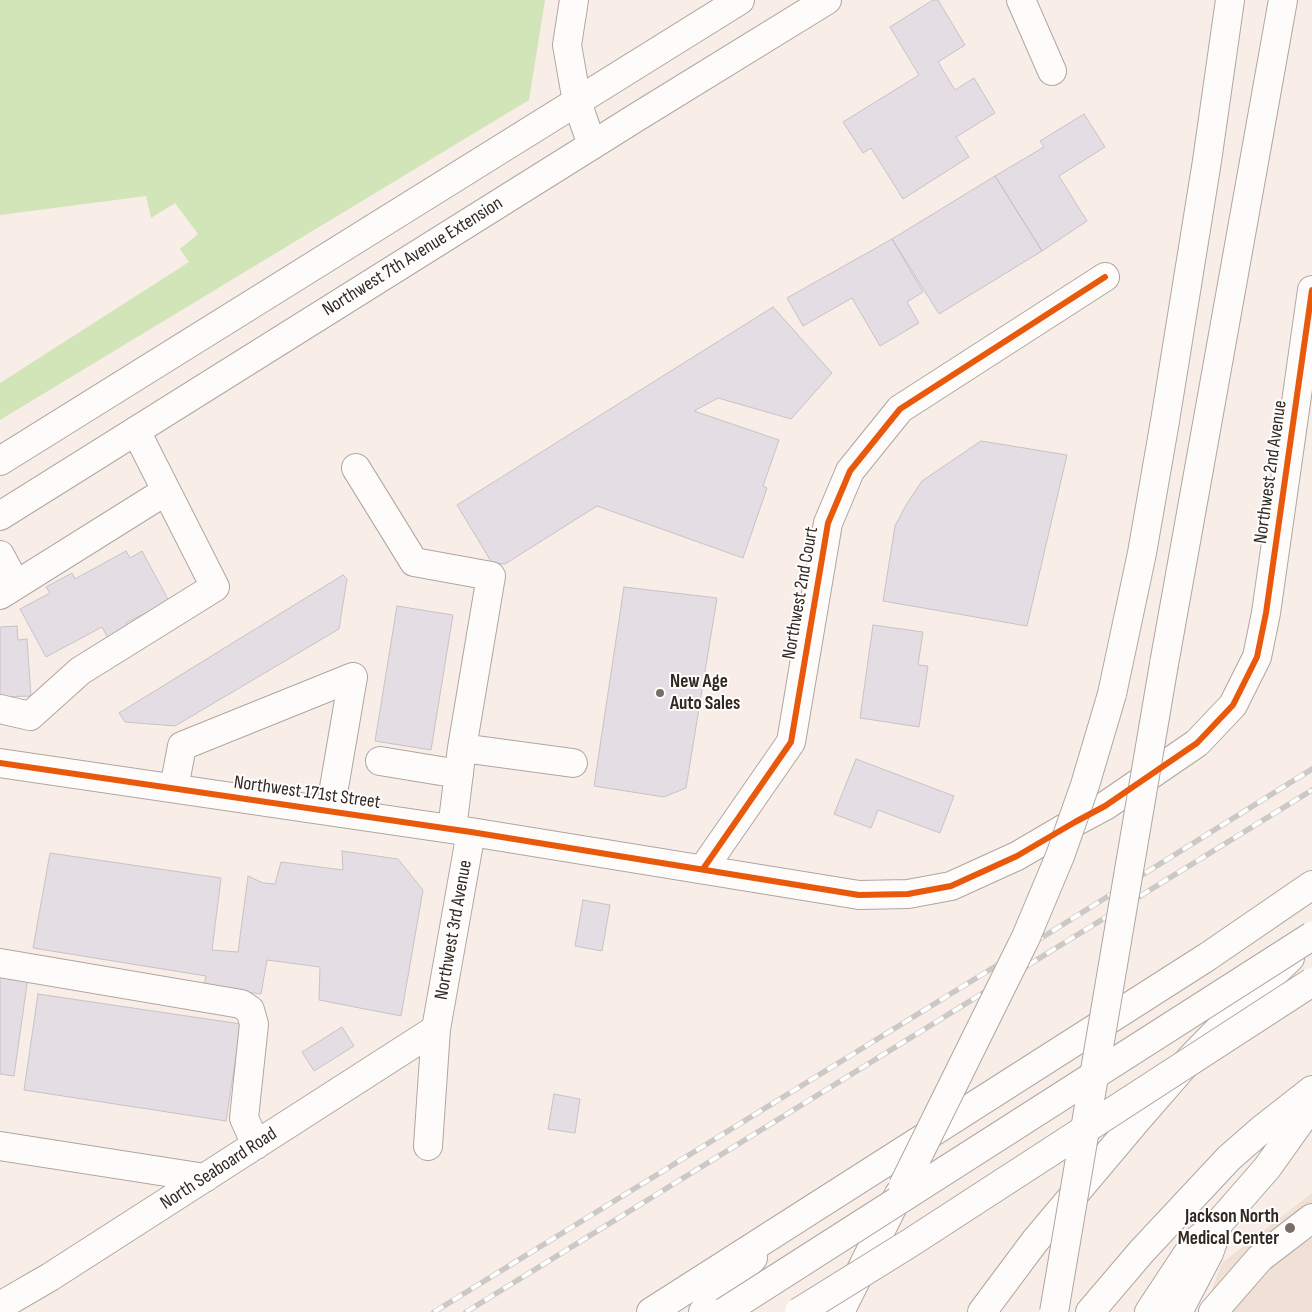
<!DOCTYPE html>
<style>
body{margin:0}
canvas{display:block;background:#f8ede7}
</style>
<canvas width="1312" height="1312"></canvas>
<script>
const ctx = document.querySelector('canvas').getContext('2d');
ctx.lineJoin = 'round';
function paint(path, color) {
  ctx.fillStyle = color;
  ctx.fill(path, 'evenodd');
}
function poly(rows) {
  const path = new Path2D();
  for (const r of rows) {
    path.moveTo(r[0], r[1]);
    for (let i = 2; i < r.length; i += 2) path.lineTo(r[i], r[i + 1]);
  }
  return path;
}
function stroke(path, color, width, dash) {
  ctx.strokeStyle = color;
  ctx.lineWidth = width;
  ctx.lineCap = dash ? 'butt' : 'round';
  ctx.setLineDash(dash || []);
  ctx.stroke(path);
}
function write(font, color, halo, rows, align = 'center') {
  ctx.font = font + ' "Sofia Sans Condensed",sans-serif';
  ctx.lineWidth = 4;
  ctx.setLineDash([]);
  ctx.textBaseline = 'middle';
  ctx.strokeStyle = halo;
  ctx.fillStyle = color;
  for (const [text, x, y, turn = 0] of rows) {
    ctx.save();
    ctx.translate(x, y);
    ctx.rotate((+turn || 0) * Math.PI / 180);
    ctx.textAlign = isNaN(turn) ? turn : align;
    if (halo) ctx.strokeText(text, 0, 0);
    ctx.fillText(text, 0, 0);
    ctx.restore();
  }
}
paint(poly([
 [1312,1193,1312,1312,1203,1312,1222,1263]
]), '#f1e0d5');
paint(poly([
 [0,0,545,0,529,100,0,420,0,383,189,262,180,249,198,234,175,203,151,218,146,196,0,215]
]), '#d1e5b9');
const building = poly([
 [933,0,938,0,965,45,938,62,955,90,974,78,995,113,956,137,969,157,903,199,871,148,863,153,843,122,919,75,890,27,933,0],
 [1084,114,1105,147,1059,176,1087,221,1042,251,995,176,1044,147,1040,141,1084,114],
 [995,176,1042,251,939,314,892,239,995,176],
 [892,239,923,292,907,302,919,323,880,346,852,298,803,326,787,298,892,239],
 [773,307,832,373,791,419,718,398,694,411,779,440,763,486,767,488,743,558,597,506,505,564,492,563,457,505,773,307],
 [981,441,1067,455,1027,626,883,601,895,526,906,505,922,481,981,441],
 [126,551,130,558,142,551,169,601,126,623,131,631,110,642,102,627,46,657,20,609,50,593,46,587,72,573,75,579,126,551],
 [343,575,347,579,339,629,175,726,125,722,119,713,343,575],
 [624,587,717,598,686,788,664,797,594,786,624,587],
 [397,606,453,615,431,750,375,741,397,606],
 [873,625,923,632,918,665,928,666,919,727,860,718,873,625],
 [17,626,18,640,27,639,31,696,0,697,0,627,17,626],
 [856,759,954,796,940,833,878,810,871,828,834,814,856,759],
 [342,851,398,859,423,890,401,1016,319,1000,320,967,267,960,261,994,204,986,206,976,33,948,50,853,221,878,212,950,238,952,248,876,263,883,275,884,281,862,343,870,342,851],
 [583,900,610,905,602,951,575,946,583,900],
 [0,973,28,977,14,1076,0,1074,0,973],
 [38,994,241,1024,226,1121,24,1090,38,994],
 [342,1027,354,1046,314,1071,302,1052,342,1027],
 [554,1094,580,1099,575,1133,548,1129,554,1094]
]);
paint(building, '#e4dde4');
stroke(building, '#c8c2c5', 1);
const minor = poly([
 [574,0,567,45,577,102,592,145],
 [1021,0,1052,71],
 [356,468,414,562,491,576,462,748],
 [0,555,16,585],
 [0,595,166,491],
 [0,709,30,716,80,671,215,587,136,431],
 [380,761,459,774],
 [0,763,471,832,859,895,908,894,951,886,1017,856,1075,822,1105,806,1197,743,1233,705,1257,657,1266,613,1312,290],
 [174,788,182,746,353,677],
 [330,811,353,677],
 [452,829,462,748,573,763],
 [703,869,791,742,828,523,850,471,900,409,1105,277],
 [0,963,241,1004,250,1010,254,1024,244,1118,256,1145],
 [0,1146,205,1178],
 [428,1146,436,1029,471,832],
 [0,1306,50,1277,436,1029],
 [1213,1312,1260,1258,1312,1218]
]);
const major = poly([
 [0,461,740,0],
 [0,516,637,117,827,0],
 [1164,664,1283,0],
 [1112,694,1142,553,1165,421,1207,161,1230,0],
 [840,1312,899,1194]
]);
const highway = poly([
 [651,1312,1207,957,1312,885],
 [703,1312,753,1258],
 [982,1312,1035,1241,1136,1121,1190,1059,1267,980,1290,958],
 [1090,1312,1142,1251,1229,1158,1261,1130,1312,1090],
 [1149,1312,1196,1241,1219,1223,1267,1168,1312,1105],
 [1178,1312,1209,1253,1214,1239]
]);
stroke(minor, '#b0a6a0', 30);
stroke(major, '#b0a6a0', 30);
stroke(highway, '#b0a6a0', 30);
stroke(minor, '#fefcfb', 28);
stroke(major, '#fefcfb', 28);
stroke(highway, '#fefcfb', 28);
const rail = poly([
 [434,1312,1030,945,1312,769],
 [466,1312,1312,790]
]);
stroke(rail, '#cbc8c6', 5.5);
stroke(rail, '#fefefe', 4, [11]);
const majorBridge = poly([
 [903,1186,1026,937,1060,856,1085,785,1112,694],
 [1054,1312,1164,664]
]);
const highwayBridge = poly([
 [724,1312,1312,936],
 [799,1312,910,1243,1312,982]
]);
stroke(majorBridge, '#b0a6a0', 30, []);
stroke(highwayBridge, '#b0a6a0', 30, []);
stroke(majorBridge, '#fefcfb', 28);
stroke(highwayBridge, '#fefcfb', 28);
stroke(poly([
 [0,763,471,832,859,895,908,894,951,886,1017,856,1075,822,1105,806,1197,743,1233,705,1257,657,1266,613,1312,290],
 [703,869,791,742,828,523,850,471,900,409,1105,277]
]), '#e8590c', 6);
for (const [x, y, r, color] of [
 [660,693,5,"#796e66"],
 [1290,1228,6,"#796e66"]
]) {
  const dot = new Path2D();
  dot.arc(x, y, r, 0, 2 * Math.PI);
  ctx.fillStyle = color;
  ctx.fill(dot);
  stroke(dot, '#fefefe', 2);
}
write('19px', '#342921', '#fefefe', [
 ["Northwest 7th Avenue Extension",413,257,-32],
 ["Northwest 2nd Avenue",1271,472,-82],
 ["Northwest 2nd Court",801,593,-80],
 ["Northwest 171st Street",307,793,8],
 ["Northwest 3rd Avenue",454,930,-80],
 ["North Seaboard Road",219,1169,-33]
]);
write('bold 19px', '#342921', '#fefefe', [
 ["New Age",670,682],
 ["Auto Sales",670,704],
 ["Jackson North",1279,1217,"right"],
 ["Medical Center",1279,1239,"right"]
], 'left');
</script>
